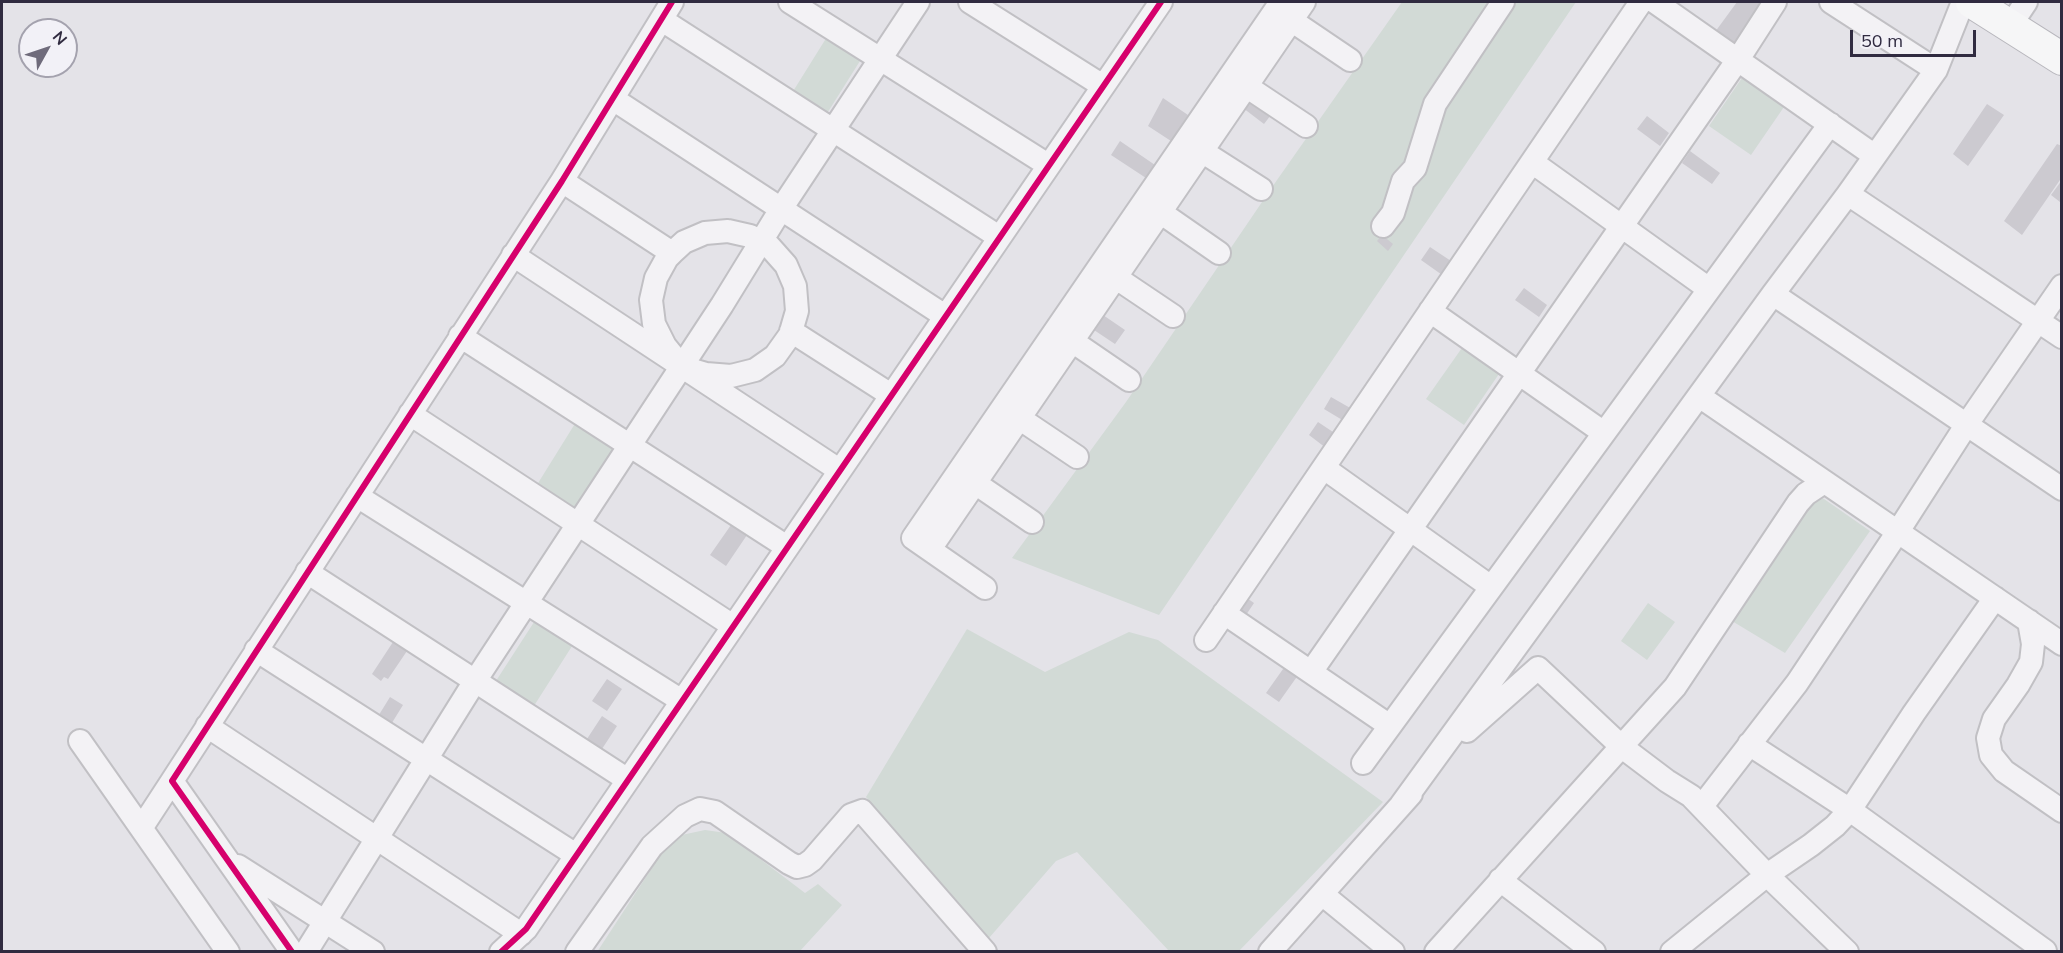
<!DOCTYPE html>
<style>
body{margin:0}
#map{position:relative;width:2063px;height:953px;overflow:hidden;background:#e4e3e8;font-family:Mulish,sans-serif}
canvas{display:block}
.frame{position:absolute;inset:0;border:3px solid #302b40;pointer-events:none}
.north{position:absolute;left:18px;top:18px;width:60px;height:60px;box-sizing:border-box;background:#f2f1f7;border:2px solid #a4a2ae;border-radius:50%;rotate:50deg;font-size:16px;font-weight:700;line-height:24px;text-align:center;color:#302b40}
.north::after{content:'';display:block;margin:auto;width:21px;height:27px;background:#6f6b7b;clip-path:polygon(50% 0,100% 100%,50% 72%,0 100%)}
.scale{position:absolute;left:1850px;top:30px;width:126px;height:27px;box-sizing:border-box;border:3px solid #302b40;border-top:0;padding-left:8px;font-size:18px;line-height:21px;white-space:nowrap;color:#302b40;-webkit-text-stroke:4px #f2f1f7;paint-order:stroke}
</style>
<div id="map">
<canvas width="2063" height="953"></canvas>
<div class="frame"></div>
<div class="north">N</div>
<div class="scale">50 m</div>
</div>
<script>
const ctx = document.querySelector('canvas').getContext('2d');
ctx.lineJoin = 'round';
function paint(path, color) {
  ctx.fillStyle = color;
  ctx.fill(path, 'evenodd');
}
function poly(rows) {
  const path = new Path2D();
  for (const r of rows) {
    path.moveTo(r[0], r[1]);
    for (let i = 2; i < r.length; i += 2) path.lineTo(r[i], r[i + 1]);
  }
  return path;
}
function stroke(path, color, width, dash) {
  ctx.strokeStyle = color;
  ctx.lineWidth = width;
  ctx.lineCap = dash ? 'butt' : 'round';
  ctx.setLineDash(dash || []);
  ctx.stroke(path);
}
paint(poly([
 [1402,2,1576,2,1159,615,1012,558,1126,402,1277,180],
 [830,32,865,53,826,115,792,93],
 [1744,75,1786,104,1751,155,1709,126],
 [1464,345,1501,371,1464,425,1426,399],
 [576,422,614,447,572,513,535,488],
 [1814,492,1870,531,1785,653,1727,618],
 [1648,603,1675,622,1647,660,1621,641],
 [536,619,574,643,532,709,494,684],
 [967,629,1045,672,1129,632,1158,640,1383,802,1239,951,1169,951,1077,852,1056,861,989,938,866,797],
 [705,830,726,833,805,893,818,884,842,905,800,951,597,952,661,854,677,836]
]), '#d2dad6');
paint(poly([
 [1737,2,1758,2,1761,4,1733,45,1715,32],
 [1252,96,1274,111,1264,124,1243,108],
 [1163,98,1188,115,1171,141,1148,126],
 [1987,104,2004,115,1968,166,1953,154],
 [1647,116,1669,133,1660,146,1637,129],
 [1120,141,1155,165,1146,178,1111,155],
 [2057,144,2062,146,2062,177,2022,235,2004,221],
 [1690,151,1720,173,1712,184,1682,163],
 [2062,180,2062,199,2060,202,2051,195],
 [1382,235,1393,244,1388,251,1377,241],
 [1430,247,1454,263,1445,277,1421,260],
 [1524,288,1547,305,1539,317,1515,300],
 [1103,315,1125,330,1115,344,1094,330],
 [1331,397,1352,409,1344,421,1324,409],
 [1318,422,1336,434,1326,448,1309,435],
 [731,525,747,535,726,566,710,555],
 [1244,596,1254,603,1246,615,1236,607],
 [393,642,407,651,388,679,384,677,381,681,372,674],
 [1288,662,1301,671,1279,702,1266,693],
 [607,679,622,689,607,711,592,701],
 [390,697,403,705,390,726,377,718],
 [602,716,617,726,600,752,585,742]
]), '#cccad0');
const minor = poly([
 [790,2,1048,165],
 [970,2,1103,86],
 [1655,2,1875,156],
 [1831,2,1936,70],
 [1279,12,1350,60],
 [662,20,999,237],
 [2010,26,2026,2],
 [1246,86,1306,126],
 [613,99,945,316],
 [1189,143,1261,189],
 [1532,162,1709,289],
 [562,181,672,253],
 [1848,194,2062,337],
 [1160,212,1219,253],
 [1383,226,1393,213,1403,181,1415,168,1435,104,1503,2],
 [728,231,750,236,770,247,786,265,795,286,797,311,790,335,775,356,755,370,731,376,706,374,682,367,665,346,654,324,651,300,656,278,667,258,672,253,684,242,705,233,728,231],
 [513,255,839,470],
 [1115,277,1173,316],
 [1773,294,2062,489],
 [1430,311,1604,433],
 [791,331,891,395],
 [460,336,787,547],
 [1072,341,1129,380],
 [1699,396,2062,644],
 [410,414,733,626],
 [1019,418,1077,457],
 [1324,468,1491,587],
 [975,483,1032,522],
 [357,496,682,701],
 [930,549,1304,2],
 [307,572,628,780],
 [985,588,913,538,1281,2],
 [1224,613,1390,726],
 [2029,621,2033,644,2031,662,2018,685,1994,719,1988,738,1991,755,2004,771,2062,811],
 [1206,640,1641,2],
 [256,650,576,855],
 [1311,672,1739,58,1775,2],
 [207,726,521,934],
 [1467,731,1538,668,1622,747,1667,781,1691,796,1767,875,1847,952],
 [80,741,228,952],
 [1749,744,1850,810,2045,951],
 [1363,763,1830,124],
 [1401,805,1773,294,1848,194,1936,70,1963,2],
 [1702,806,1797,683,1897,533,1967,424,2062,286],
 [142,827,172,781],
 [238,866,373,952],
 [1500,880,1594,952],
 [1322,894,1393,952],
 [292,952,172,781,562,181,672,2],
 [306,952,475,681,722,305,781,209,918,2],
 [501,952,526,929,1161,2],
 [577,952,652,846,685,816,700,809,715,812,789,863,797,867,805,865,812,860,851,815,862,811,985,952],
 [1270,952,1411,794],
 [1436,952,1675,687,1798,503,1806,494,1824,482],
 [1672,952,1767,875,1811,845,1835,826,1850,810,1914,713,1995,598]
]);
const highway = poly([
 [1972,2,2062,59]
]);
stroke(minor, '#c1c0c4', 26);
stroke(highway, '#b7b6bc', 34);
stroke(minor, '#f3f2f5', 22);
stroke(highway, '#f6f6f7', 32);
stroke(poly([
 [292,952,172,781,562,181,672,2],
 [501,952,526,929,1161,2]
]), '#d6006c', 6);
</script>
